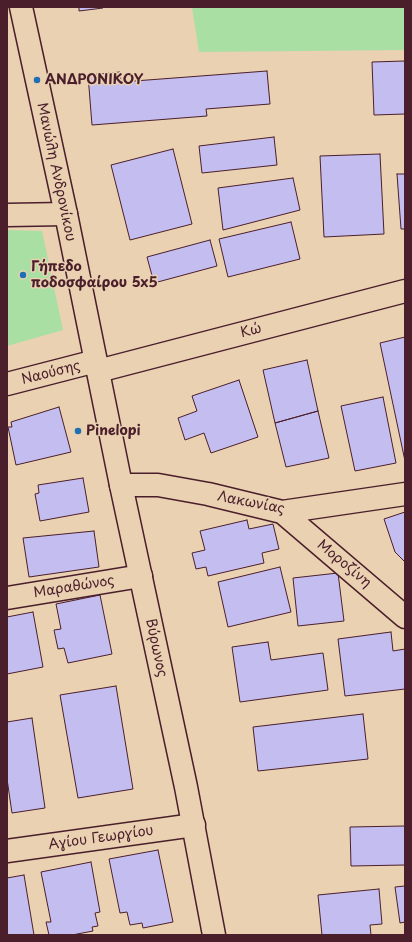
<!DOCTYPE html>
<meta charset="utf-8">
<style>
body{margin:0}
#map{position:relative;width:412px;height:942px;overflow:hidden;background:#ead1b2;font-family:"Playpen Sans",sans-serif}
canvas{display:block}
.frame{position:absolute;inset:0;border:8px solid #4a1f2b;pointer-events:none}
</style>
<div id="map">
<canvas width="412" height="942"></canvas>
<div class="frame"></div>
</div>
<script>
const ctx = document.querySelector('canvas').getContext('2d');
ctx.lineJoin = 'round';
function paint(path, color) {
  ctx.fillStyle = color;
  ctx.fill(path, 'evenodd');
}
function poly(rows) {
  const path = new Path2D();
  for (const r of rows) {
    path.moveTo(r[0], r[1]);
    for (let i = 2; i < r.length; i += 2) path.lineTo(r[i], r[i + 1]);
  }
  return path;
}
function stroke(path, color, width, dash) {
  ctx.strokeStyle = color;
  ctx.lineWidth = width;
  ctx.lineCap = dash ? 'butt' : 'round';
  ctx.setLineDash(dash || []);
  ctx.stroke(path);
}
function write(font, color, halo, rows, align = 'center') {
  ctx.font = font + ' "Playpen Sans",sans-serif';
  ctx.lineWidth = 3;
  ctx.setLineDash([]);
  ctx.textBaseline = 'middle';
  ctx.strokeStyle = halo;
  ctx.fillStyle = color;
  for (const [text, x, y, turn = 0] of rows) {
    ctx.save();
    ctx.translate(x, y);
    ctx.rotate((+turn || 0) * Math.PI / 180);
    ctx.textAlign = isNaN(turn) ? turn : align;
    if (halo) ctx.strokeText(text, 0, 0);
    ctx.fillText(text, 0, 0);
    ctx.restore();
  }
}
paint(poly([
 [192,7,405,7,405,50,199,52],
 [7,230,42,231,63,330,7,346]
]), '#a9dfa2');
const building = poly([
 [79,7,102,7,103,8,79,11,79,7],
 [405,61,405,114,374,115,372,62,405,61],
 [267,71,270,104,206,109,207,116,92,125,88,75,120,72,121,82,267,71],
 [274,137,277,165,202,173,199,146,274,137],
 [173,149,192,224,130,240,111,165,173,149],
 [380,154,384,234,324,237,320,156,380,154],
 [397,174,405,174,405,229,401,229,397,174],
 [293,178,300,210,223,230,218,188,293,178],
 [291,222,300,259,228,277,219,239,291,222],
 [210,240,217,266,154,283,147,257,210,240],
 [405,337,405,461,380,343,405,337],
 [307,360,318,411,275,423,263,370,307,360],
 [239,380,258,437,211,453,204,433,185,440,178,418,197,411,192,396,239,380],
 [383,397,396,463,355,471,341,406,383,397],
 [59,407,71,452,16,465,8,427,12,427,11,422,59,407],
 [318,411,329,458,286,467,275,423,318,411],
 [83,478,89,512,40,521,35,494,39,493,38,485,83,478],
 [405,512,405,562,395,552,384,519,405,512],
 [247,520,249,529,273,524,279,549,262,553,264,563,208,576,206,567,196,569,192,553,205,550,200,531,247,520],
 [94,531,99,567,29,577,23,538,94,531],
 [280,567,291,612,228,627,218,582,280,567],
 [338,573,344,621,298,626,293,578,338,573],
 [100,595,112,654,68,663,64,648,58,649,54,630,61,629,56,604,100,595],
 [33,612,43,667,7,674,7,617,33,612],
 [391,632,393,651,405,649,405,689,345,696,338,639,391,632],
 [268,642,271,660,323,653,328,690,240,702,232,647,268,642],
 [116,686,133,789,78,798,60,695,116,686],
 [363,714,368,759,258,771,253,727,363,714],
 [32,718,45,808,12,813,7,779,7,722,32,718],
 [405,826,405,865,351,866,350,827,405,826],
 [158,850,173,922,143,928,142,923,130,925,127,912,120,913,109,859,158,850],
 [91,862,100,912,95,913,98,926,92,927,93,931,72,935,49,935,46,922,51,922,41,872,91,862],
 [24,875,34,935,7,935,7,878,24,875],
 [405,886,405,922,400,923,395,887,405,886],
 [379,889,382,924,370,925,371,935,322,935,318,895,379,889]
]);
paint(building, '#c4bdef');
stroke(building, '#4a1f2b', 1);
const street = poly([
 [7,215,66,214],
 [98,371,405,291],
 [7,384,96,361],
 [121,485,158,485,208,494,282,512,405,494],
 [282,512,405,617],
 [7,598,141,576],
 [7,851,194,825]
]);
const secondary = poly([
 [21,7,66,214,121,485,186,787,214,935]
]);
stroke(street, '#4a1f2b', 25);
stroke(secondary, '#4a1f2b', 25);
stroke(street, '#ead1b2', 22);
stroke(secondary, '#ead1b2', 22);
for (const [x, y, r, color] of [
 [37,80,4,"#1f6fb2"],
 [23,275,4,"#1f6fb2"],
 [78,431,4,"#1f6fb2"]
]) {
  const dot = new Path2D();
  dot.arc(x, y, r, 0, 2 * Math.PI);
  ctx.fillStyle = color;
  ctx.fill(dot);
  stroke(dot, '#ead1b2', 1.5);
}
write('bold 14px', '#4a1f2b', '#ead1b2', [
 ["ΑΝΔΡΟΝΙΚΟΥ",45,80],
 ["Γήπεδο",31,267],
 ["ποδοσφαίρου 5x5",31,283],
 ["Pinelopi",86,431]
], 'left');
write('14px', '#4a1f2b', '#ead1b2', [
 ["Μανώλη Ανδρονίκου",56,172,78],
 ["Κώ",251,331,-15],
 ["Ναούσης",51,373,-14],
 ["Λακωνίας",251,503,11],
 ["Μοροζίνη",344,564,40],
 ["Μαραθώνος",74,587,-9],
 ["Βύρωνος",156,648,78],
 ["Αγίου Γεωργίου",101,838,-8]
]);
</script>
